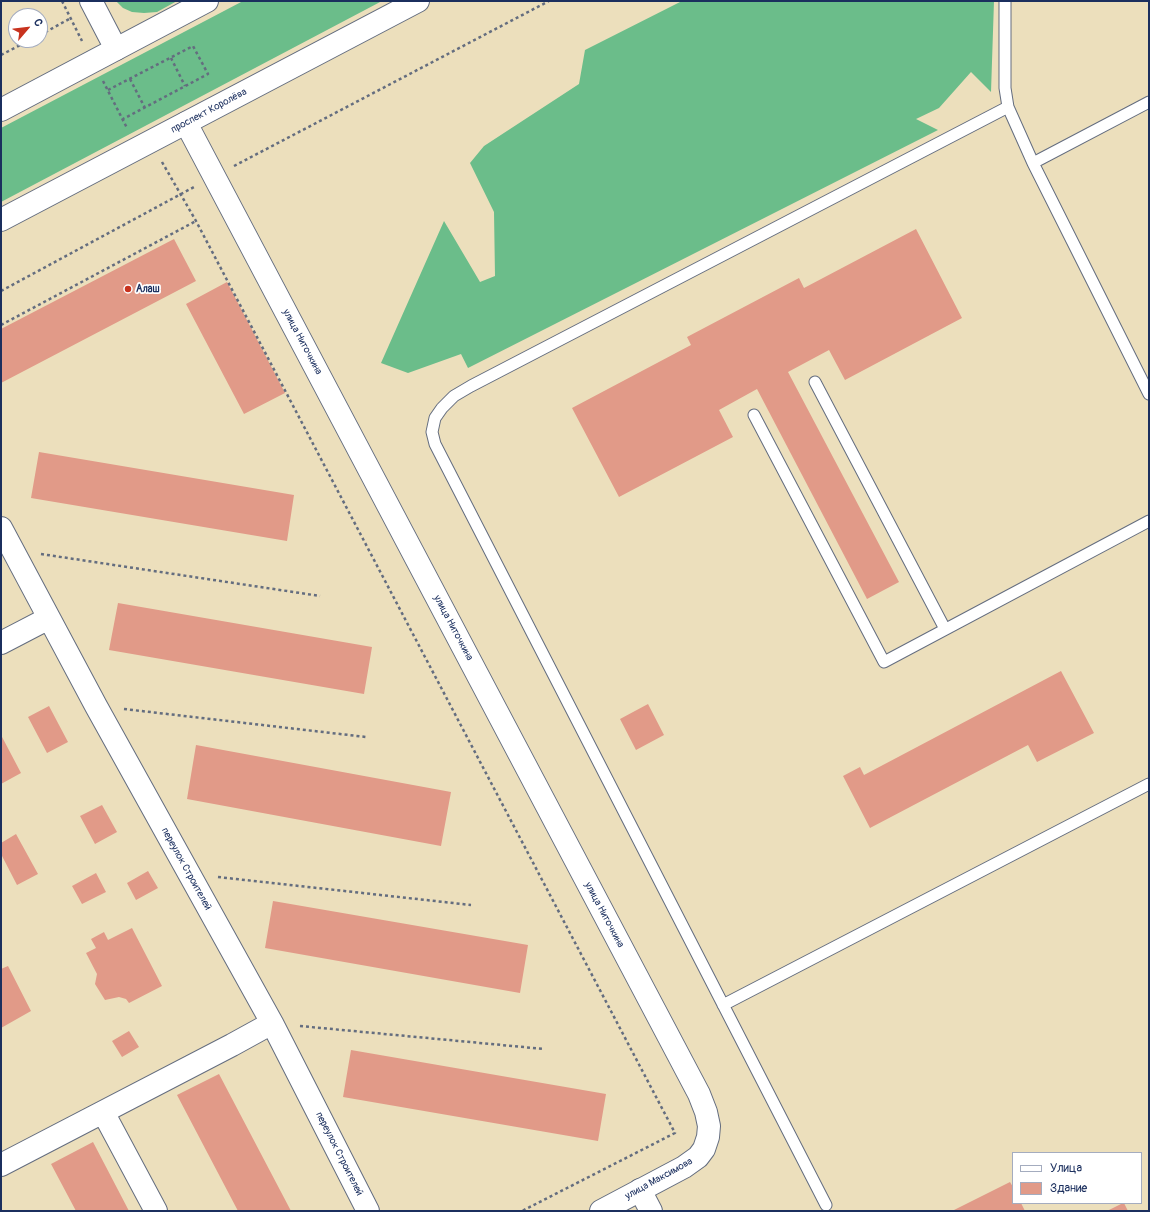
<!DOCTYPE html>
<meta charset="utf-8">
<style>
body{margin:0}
#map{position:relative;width:1150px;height:1212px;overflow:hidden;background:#ecdfbc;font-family:Pangolin,sans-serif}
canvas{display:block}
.frame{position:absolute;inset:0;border:2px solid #1b2f5e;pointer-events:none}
.legend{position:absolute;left:1012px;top:1152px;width:130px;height:52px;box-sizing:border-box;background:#fff;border:1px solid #a4acbf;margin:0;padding:5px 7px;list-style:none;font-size:12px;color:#1b2f5e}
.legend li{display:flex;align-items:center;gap:8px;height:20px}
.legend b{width:20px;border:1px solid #a4acbf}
.north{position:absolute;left:8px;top:8px;width:40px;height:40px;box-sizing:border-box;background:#fff;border:1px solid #a4acbf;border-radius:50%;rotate:62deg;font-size:11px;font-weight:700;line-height:16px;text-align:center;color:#1b2f5e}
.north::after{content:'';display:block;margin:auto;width:14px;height:18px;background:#c8321e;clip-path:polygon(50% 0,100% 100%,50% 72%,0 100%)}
</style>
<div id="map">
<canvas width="1150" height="1212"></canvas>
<div class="frame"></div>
<ul class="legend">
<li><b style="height:5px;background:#fff"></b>Улица</li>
<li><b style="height:11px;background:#e19a88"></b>Здание</li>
</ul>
<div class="north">С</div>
</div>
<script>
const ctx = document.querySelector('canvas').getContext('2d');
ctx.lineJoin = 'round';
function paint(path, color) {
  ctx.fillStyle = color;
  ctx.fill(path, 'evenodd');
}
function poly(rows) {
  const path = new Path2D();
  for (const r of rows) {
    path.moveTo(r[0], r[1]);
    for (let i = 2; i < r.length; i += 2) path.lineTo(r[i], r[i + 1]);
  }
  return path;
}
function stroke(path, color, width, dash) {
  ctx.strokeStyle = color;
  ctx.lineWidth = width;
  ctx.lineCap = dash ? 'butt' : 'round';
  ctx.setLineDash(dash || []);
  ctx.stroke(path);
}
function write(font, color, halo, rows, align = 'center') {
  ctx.font = font + ' Pangolin,sans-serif';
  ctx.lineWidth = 3.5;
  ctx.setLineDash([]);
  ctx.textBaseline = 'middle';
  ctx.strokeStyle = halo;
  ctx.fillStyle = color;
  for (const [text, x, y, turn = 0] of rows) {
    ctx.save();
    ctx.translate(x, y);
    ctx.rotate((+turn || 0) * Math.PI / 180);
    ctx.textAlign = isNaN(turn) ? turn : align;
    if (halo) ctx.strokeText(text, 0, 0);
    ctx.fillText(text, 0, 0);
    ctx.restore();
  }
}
paint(poly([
 [116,1,177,1,157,12,144,13,132,12,123,8],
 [243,1,382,1,1,202,1,128],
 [682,1,994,1,991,92,971,72,939,108,916,119,938,130,468,368,461,354,408,373,381,363,444,221,480,282,495,276,494,212,470,163,484,146,579,84,585,50]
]), '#6bbd8a');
paint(poly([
 [916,229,962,318,845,380,829,350,788,372,899,582,867,599,757,389,719,410,733,437,619,497,572,408,691,345,687,337,799,278,804,288],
 [174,239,196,281,1,383,1,329],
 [227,282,285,393,244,414,186,304],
 [39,452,294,495,287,541,31,498],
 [118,603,372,647,364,694,109,650],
 [1061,671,1094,733,1037,762,1028,745,870,828,843,776,860,767,864,775],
 [648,704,664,735,636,750,620,719],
 [49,706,68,742,47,753,28,717],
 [1,735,21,773,1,784],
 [196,745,451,792,441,846,187,799],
 [102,805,117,832,95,844,80,816],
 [16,834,38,874,17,885,1,854,1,843],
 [148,871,158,888,136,900,127,883],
 [96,873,106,892,82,904,72,886],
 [273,901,528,945,520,993,265,948],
 [132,928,162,986,129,1003,126,999,119,997,105,1000,95,984,97,974,86,953,96,948,91,939,104,932,108,940],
 [8,966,31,1011,1,1028,1,969],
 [129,1031,139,1047,122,1057,112,1041],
 [351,1050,606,1094,598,1141,343,1097],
 [219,1074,291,1211,238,1211,177,1095],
 [93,1142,129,1211,76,1211,51,1164],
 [1010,1182,1013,1187,1013,1203,1021,1203,1025,1211,952,1211],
 [1124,1203,1128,1211,1107,1211,1123,1203]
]), '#e19a88');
const service = poly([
 [1005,1,1005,88,1008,107,1033,163,1149,394],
 [1033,163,1149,102],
 [815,382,945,629],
 [754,415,884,662,1149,521],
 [723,1005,1149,784],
 [826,1205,435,444,432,432,435,418,442,408,454,396,471,386,1008,107]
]);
const minor = poly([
 [1,528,96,706,272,1023,368,1211],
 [1,643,49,618],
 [103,1112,156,1211],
 [1,1165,232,1045,272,1023],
 [640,1190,651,1211]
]);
const tertiary = poly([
 [91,1,116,49],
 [186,123,699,1094,706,1112,709,1126,708,1137,704,1149,698,1157,684,1167,601,1211]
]);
const primary = poly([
 [1,110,207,1],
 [1,220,418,1]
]);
stroke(service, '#646d7f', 13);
stroke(minor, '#646d7f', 24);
stroke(tertiary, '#646d7f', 24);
stroke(primary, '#646d7f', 24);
stroke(poly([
 [62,1,82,41],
 [40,35,71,18],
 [1,55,30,40],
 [171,58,185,86],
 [130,79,145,108],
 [103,81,127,128],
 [108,90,193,46,208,74,123,119],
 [162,162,196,221,675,1133,522,1211],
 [234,166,549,1],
 [1,291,194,187],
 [1,325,196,221],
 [41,554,320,596],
 [124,709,366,737],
 [218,877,471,905],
 [300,1026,544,1049]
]), '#646d7f', 2.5, [3, 3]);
stroke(service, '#fff', 11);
stroke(minor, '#fff', 22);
stroke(tertiary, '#fff', 22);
stroke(primary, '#fff', 22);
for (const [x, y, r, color] of [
 [128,289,4,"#c8321e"]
]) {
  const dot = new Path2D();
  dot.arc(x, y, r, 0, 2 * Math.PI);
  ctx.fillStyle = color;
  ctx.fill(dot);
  stroke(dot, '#fff', 1.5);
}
write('10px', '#1b2f5e', '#fff', [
 ["проспект Королёва",209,111,-28],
 ["улица Ниточкина",302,342,62],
 ["улица Ниточкина",453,628,62],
 ["переулок Строителей",186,869,61],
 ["улица Ниточкина",604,915,62],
 ["переулок Строителей",339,1154,63],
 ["улица Максимова",659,1179,-29]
]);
write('bold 10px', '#1b2f5e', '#fff', [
 ["Алаш",136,289]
], 'left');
</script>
